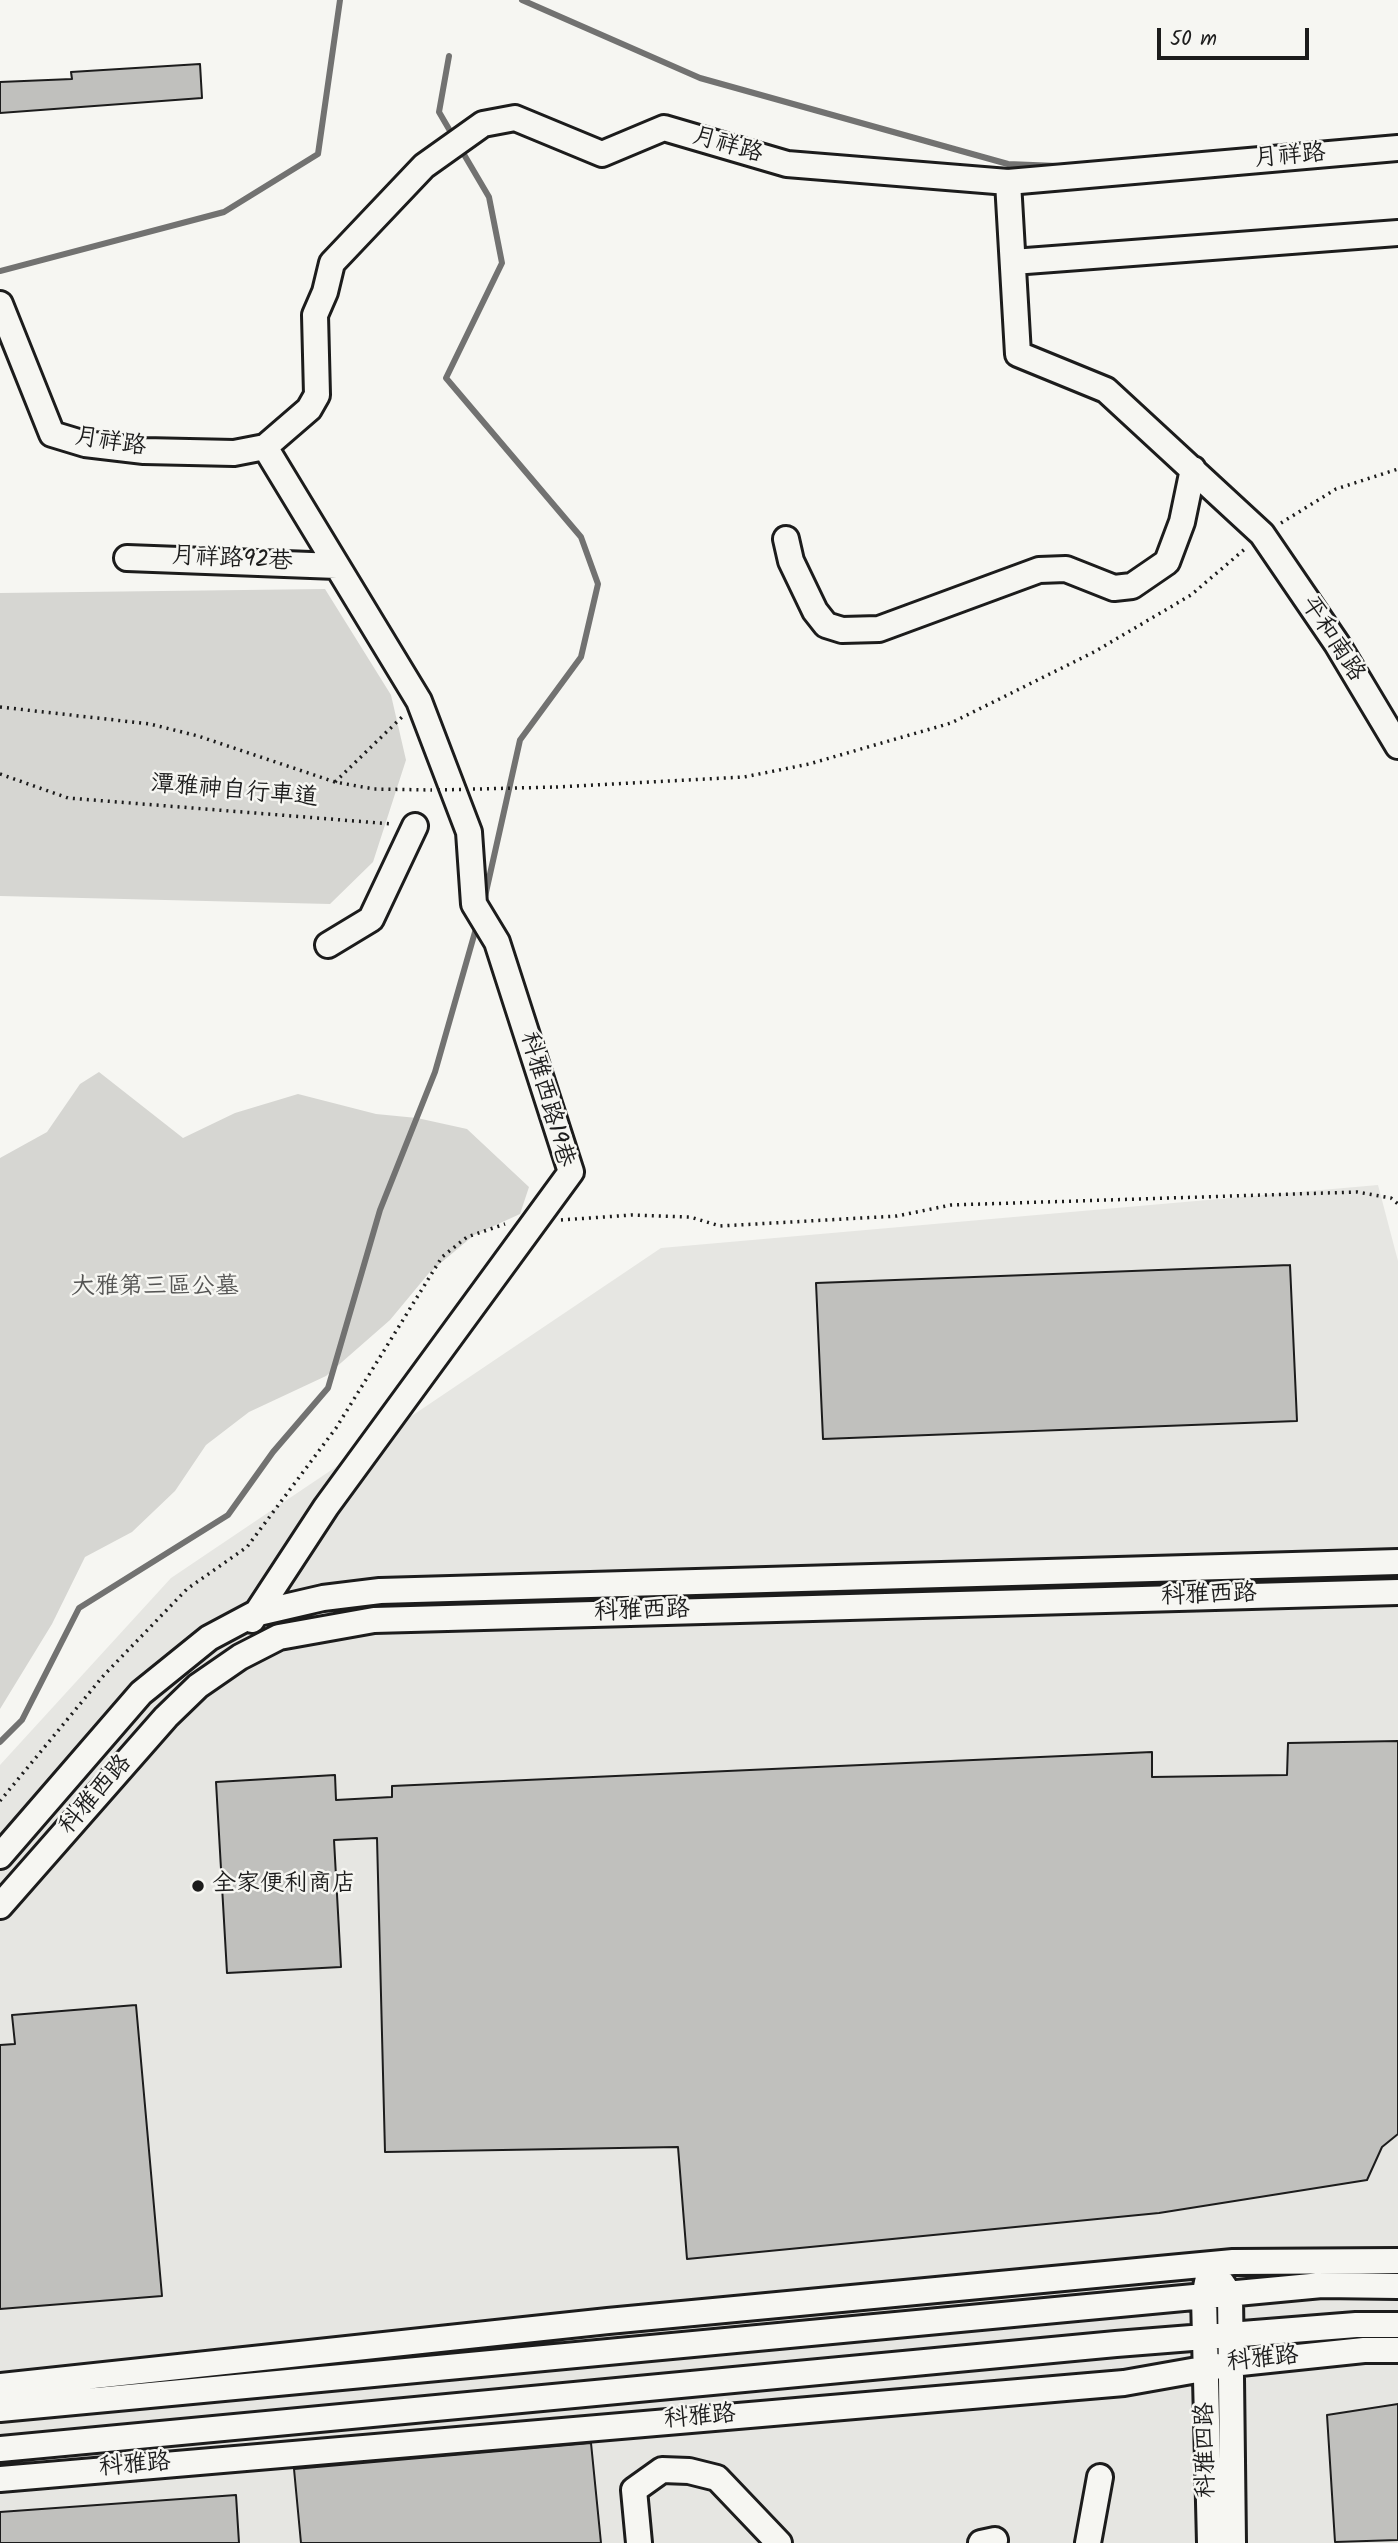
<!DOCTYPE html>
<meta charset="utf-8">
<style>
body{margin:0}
#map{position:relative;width:1398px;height:2543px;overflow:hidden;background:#f6f6f2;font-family:Kalam,sans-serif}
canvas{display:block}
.scale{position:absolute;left:1157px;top:28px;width:152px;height:32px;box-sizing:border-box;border:4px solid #1c1c1c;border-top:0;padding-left:9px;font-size:21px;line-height:24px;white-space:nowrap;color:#1c1c1c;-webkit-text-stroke:5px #f6f6f2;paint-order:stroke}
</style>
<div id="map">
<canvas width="1398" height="2543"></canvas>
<div class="scale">50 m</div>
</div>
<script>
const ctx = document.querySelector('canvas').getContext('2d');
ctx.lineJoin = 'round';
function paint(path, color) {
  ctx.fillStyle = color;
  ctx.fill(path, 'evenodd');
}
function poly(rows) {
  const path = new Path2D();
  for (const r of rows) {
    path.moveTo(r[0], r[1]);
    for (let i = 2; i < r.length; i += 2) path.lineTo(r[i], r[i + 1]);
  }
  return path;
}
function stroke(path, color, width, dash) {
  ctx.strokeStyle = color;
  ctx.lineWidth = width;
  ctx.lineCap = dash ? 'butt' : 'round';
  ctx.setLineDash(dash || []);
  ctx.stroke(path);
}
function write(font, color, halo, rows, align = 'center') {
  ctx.font = font + ' Kalam,"LXGW WenKai TC",sans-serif';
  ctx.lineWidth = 5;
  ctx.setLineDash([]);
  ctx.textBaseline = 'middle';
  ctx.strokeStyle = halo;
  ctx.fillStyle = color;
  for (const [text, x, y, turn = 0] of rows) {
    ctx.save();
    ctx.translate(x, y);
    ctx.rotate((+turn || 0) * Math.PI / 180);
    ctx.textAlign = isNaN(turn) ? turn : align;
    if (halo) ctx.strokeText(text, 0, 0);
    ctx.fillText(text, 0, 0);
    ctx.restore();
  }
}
paint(poly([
 [1378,1185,1398,1261,1398,2543,0,2543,0,1765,171,1578,661,1248]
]), '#e6e6e2');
paint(poly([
 [325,589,391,695,406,760,373,862,330,904,0,896,0,593],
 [99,1072,183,1138,235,1113,298,1094,376,1114,417,1118,467,1129,529,1187,520,1214,474,1235,429,1273,390,1320,326,1376,249,1412,206,1445,175,1491,132,1532,85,1557,52,1624,0,1709,0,1158,47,1132,80,1084]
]), '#d6d6d2');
stroke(poly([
 [522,0,700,78,1008,164,1058,166],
 [449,56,439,112,453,136],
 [459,146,489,197,502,263,446,378,581,537,598,584,581,657,520,740,484,901],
 [0,271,224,212,318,154,340,0],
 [0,1742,22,1720,79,1608,228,1515,273,1452,328,1388,380,1210,435,1072,477,925]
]), '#727271', 6);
const building = poly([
 [200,64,202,98,0,113,0,82,72,79,71,72,200,64],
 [1290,1265,1297,1421,823,1439,816,1283,1290,1265],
 [1398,1741,1398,2134,1382,2147,1367,2180,1159,2213,687,2259,678,2147,385,2152,377,1838,334,1840,341,1967,227,1973,216,1782,335,1775,336,1800,392,1797,392,1786,1152,1752,1152,1777,1287,1775,1288,1743,1398,1741],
 [136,2005,162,2296,0,2309,0,2045,15,2044,12,2015,136,2005],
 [1398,2404,1398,2540,1335,2542,1327,2415,1398,2404],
 [591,2443,601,2543,301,2543,294,2469,591,2443],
 [236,2495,239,2543,0,2543,0,2512,236,2495]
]);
paint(building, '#c0c0bd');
stroke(building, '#1c1c1c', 2);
const minor = poly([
 [1008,182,1018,354,1106,390,1262,534,1337,644,1398,746],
 [1013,262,1398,233],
 [0,304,52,434,85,444,144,451,234,453,265,447,309,409,317,395,315,315,325,292,332,263,424,166,483,124,515,118,602,154,664,128,787,164,1008,182,1398,148],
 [786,539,791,561,815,611,826,625,842,630,879,629,1039,570,1066,569,1114,588,1132,586,1167,562,1182,522,1193,469],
 [127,558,337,566],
 [328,945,371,919,415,826],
 [252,1620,326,1507,571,1172,497,942,474,904,469,832,419,701,265,447],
 [0,1856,141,1693,209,1638,254,1614,323,1598,380,1591,1398,1562],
 [0,1906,166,1717,198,1686,240,1657,279,1637,374,1620,1398,1592],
 [1207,2282,1204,2297,1210,2543],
 [1222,2283,1230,2295,1233,2543],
 [0,2386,608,2321,1233,2262,1398,2261],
 [0,2409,1322,2285,1398,2286],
 [0,2449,1116,2344,1356,2325,1398,2325],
 [0,2479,1124,2383,1231,2364,1364,2350,1398,2350],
 [639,2543,634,2490,662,2470,689,2471,717,2478,779,2543],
 [981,2543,995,2540],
 [1088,2543,1100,2477]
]);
stroke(minor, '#1c1c1c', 30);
stroke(poly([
 [1281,523,1336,489,1398,469],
 [0,707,150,724,198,736,335,782,374,789,432,790],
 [0,774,68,798,392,824],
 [335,782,402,717],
 [556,787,744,777,809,764,951,723,1094,652,1191,595,1246,548],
 [561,1220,632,1215,690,1217,720,1226,897,1216,951,1205,1357,1192,1391,1198,1398,1204],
 [0,1801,104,1675,187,1589,247,1547,336,1428,442,1257,467,1237,505,1224]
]), '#1c1c1c', 3.5, [2, 5]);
stroke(minor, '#f6f6f2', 24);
stroke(poly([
 [438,790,556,787]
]), '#1c1c1c', 3.5, [2, 5]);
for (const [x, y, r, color] of [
 [198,1886,7,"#1c1c1c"]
]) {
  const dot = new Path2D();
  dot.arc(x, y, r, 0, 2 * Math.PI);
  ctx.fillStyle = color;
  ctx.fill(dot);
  stroke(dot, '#f6f6f2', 2.5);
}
write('24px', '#1c1c1c', '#f6f6f2', [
 ["月祥路",727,147,16],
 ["月祥路",1290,158,-5],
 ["月祥路",110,444,9],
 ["月祥路92巷",232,561,3],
 ["平和南路",1331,640,57],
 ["潭雅神自行車道",234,793,5],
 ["科雅西路19巷",545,1100,74],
 ["科雅西路",1209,1597,-2],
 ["科雅西路",642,1613,-2],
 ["科雅西路",97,1796,-49],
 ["科雅路",1263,2361,-6],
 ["科雅路",700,2419,-5],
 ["科雅四路",1208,2450,-91],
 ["科雅路",135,2467,-5]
]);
write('24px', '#545453', '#f6f6f2', [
 ["大雅第三區公墓",155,1289]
]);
write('24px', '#1c1c1c', '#f6f6f2', [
 ["全家便利商店",212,1886]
], 'left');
</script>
